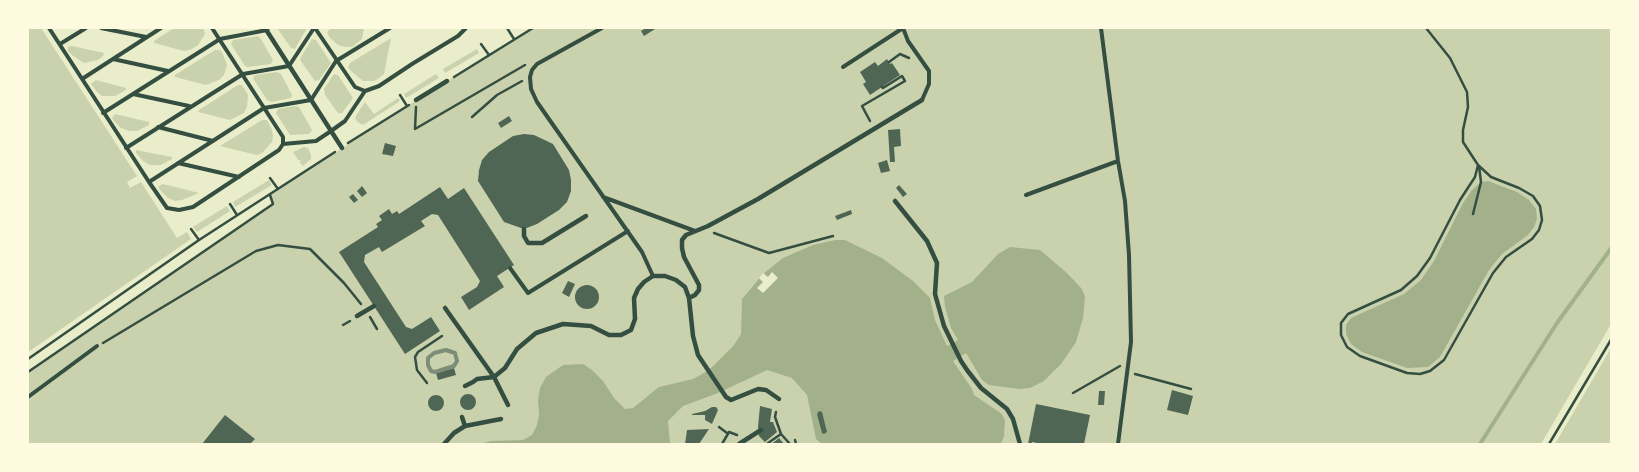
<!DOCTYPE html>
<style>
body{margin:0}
#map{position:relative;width:1639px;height:472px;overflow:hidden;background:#e9edc9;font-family:Inter,sans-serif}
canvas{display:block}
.frame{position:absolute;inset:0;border:29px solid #fefae0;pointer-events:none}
</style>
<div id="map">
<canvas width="1639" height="472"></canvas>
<div class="frame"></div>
</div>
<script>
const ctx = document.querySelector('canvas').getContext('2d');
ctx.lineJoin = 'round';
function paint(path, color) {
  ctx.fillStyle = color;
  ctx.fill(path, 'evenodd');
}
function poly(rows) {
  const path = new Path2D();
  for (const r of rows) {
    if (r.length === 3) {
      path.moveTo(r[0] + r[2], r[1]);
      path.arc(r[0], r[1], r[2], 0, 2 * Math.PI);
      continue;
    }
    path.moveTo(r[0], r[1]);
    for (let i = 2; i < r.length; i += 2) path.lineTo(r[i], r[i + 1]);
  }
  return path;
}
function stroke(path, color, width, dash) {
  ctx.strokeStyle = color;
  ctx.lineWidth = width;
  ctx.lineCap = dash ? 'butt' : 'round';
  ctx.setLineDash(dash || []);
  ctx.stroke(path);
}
paint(poly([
 [28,28,41,28,137,176,127,182,130,188,141,182,177,238,187,232,191,239,28,352],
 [174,28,203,28,205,34,198,45,192,49,184,51,154,43,154,41],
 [277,28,307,28,295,49,291,48],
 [331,28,364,28,362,39,352,47,346,47,338,45,330,38,327,32],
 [533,28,1611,28,1611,324,1541,444,28,444,28,372,273,204,270,195,407,106],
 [258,36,261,39,273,60,271,64,248,67,245,66,231,44,233,40],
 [391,38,384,74,379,78,374,81,363,81,351,71,348,67,350,63],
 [312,39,316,40,331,63,319,80,315,81,300,60,301,57],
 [72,46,104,53,103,56,98,60,84,63,72,55,68,51,68,47],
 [477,49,479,53,445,73,443,69],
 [215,50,220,50,223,54,227,65,224,75,219,80,206,85,175,77,175,75],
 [277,72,281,74,292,95,291,98,271,102,267,100,253,78,255,75],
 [334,74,338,75,353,98,342,113,338,113,325,95,324,89],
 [436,74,439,78,406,98,404,94],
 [96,80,126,88,126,90,115,96,102,96,97,92,91,84],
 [238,85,242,85,248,95,247,107,244,113,230,120,198,112,199,110],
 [398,98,400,101,363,125,357,122,355,117,365,102,374,114],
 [295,106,299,107,312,130,309,134,290,135,276,113,278,109],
 [115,114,149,122,149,125,137,131,129,131,121,128,114,121,112,118],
 [262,120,267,120,272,130,273,136,272,142,262,153,257,155,220,146],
 [304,147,308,148,311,155,311,159,303,166,299,161,302,160,298,160,293,152],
 [136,150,172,157,172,159,161,165,150,165,143,161,136,153],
 [269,180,272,185,235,207,233,202],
 [163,184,199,193,182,200,175,201,168,198,159,189,159,186],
 [227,206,230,211,197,232,193,227],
 [1611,348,1611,444,1555,444]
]), '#cad2ad');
paint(poly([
 [1488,181,1517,192,1529,200,1536,209,1537,219,1534,227,1528,235,1502,254,1489,270,1440,357,1428,367,1407,368,1362,352,1351,344,1346,334,1346,325,1351,318,1404,294,1421,280,1434,261,1463,203,1472,190,1481,182],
 [835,240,845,240,882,258,913,281,930,298,935,320,947,346,958,340,951,328,945,307,944,296,972,282,998,254,1010,247,1040,250,1067,273,1082,289,1085,297,1083,318,1076,342,1061,364,1044,381,1030,388,1019,389,989,385,982,380,966,353,953,361,972,389,974,395,1002,414,1005,421,1004,436,1001,444,822,444,816,439,807,395,792,378,767,370,718,393,683,406,668,421,670,444,480,444,491,441,523,440,532,435,537,425,539,415,538,400,540,388,546,377,563,365,583,364,592,370,603,381,614,398,625,409,633,408,659,387,693,379,704,373,711,368,734,345,741,334,742,299,763,274,783,258,813,245]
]), '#a3b18a');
paint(poly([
 [772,272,778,278,763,293,757,288,763,282,759,278,763,273,768,277]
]), '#e9edc9');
stroke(poly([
 [1480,444,1557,323,1612,247]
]), '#a3b18a', 4);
paint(poly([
 [646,28,653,28,655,29,644,36,641,31],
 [887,59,890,64,892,63,900,75,870,95,863,84,866,82,860,72,875,62,878,66],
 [509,116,512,121,501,128,498,123],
 [900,129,901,146,894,147,895,162,890,162,888,130],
 [524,134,534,135,553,144,569,170,571,180,571,191,567,202,559,210,537,224,524,229,504,222,478,181,479,170,482,160,489,152,513,136],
 [385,143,396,146,393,156,382,154],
 [887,160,890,171,881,173,878,163],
 [899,185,907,194,903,197,896,188],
 [362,186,367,193,362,197,357,191],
 [440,187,448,199,464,188,514,265,497,276,504,287,469,310,461,297,477,287,480,281,438,215,432,214,421,221,425,226,382,252,379,247,365,255,364,262,406,327,412,329,431,317,440,331,405,354,339,252,378,227,376,224,382,220,379,216,389,209,392,214,397,211,399,214],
 [353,194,358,200,354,203,349,197],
 [851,210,852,214,837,220,835,216],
 [568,281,575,284,569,297,562,293],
 [587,297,12],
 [454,368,456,375,438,380,436,373],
 [1172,390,1193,396,1188,415,1167,410],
 [1099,391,1105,391,1104,405,1098,405],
 [468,402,8],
 [436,403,8],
 [1036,404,1090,415,1084,444,1042,444,1032,442,1032,444,1028,444],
 [760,406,772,409,770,422,773,422,777,432,765,442,759,436,758,427],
 [712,407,716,407,718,410,712,424,705,420,705,415,692,415,692,414,705,411],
 [819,411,822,412,827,432,824,434,822,433,817,414],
 [225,415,255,439,250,444,202,444],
 [709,429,699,444,685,444,687,430],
 [779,438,784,444,771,444,774,442]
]), '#4f6655');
stroke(poly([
 [507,28,514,39],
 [1426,28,1450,58,1467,92,1468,107,1463,130,1463,142,1478,165,1491,177,1519,188,1533,196,1540,206,1542,220,1539,230,1532,239,1506,257,1493,273,1444,360,1430,371,1420,374,1407,373,1360,356,1347,347,1341,335,1341,323,1348,314,1401,290,1417,276,1430,258,1460,200,1475,177,1478,165],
 [481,44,489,55],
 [889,62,900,54,909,58],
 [454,77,533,28],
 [400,95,407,106],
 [416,107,415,129,525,65],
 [472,117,497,95,522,81],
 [870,121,862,106,905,81,902,76,883,88,882,87],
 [348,143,409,105],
 [270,178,278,189],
 [230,204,237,215],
 [1473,214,1481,182,1479,166],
 [191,229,199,240],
 [714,233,769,253,833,236],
 [370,317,377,329],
 [343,325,350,321],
 [103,343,256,251,278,245,310,249,344,283,361,304],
 [28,359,199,240,335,152],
 [28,372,273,204,270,195],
 [1135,374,1191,389],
 [427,383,417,370,415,357,418,352,442,336],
 [1073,393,1120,366],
 [776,412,775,417,781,434,790,444],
 [719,427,727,433],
 [795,440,796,444],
 [768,443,781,434],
 [722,444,729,432,737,435],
 [1549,444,1612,338]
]), '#344e41', 2.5);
stroke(poly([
 [49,28,149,182,167,208,179,210,193,207,279,150,283,144,283,137,212,28],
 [101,28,146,37],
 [315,28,355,87,365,91,379,86,412,64,458,36,466,28],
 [602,28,537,64,532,70,530,77,531,89,537,102,642,252,653,276],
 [903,28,908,41,929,71,929,84,922,100],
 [1101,28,1118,161,1125,201,1129,255,1131,342,1118,444],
 [60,44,86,28],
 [113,59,168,71],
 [843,67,903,28],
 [82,79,161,28],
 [133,94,189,106],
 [103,113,220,39,267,30,268,28],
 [158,127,213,141],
 [283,144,316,141,331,131,345,121,365,91],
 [126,148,243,74,289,66,314,28],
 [178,163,239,177],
 [149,182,264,108,311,100,336,61,390,28],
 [1026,195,1118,161],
 [603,197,695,231],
 [510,268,528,293,628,231],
 [28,397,97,346]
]), '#344e41', 4);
stroke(poly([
 [265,28,342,148],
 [416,100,447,81],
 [895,201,927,241,937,263,935,294,944,326,961,361,967,370,981,388,1007,409,1013,419,1020,444],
 [524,229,524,236,528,243,542,243,586,216],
 [689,298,695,295,699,290,699,285,684,257,682,248,682,240,686,235,708,226,758,199,922,100],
 [445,308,494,377,508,405],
 [357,316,374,306],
 [465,386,473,382,477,379,494,377,505,368,517,349,536,333,563,324,591,326,609,335,621,335,631,330,635,319,634,298,638,289,644,282,653,276,665,276,676,280,685,287,689,298,693,336,698,355,726,397,731,400,758,389,766,390,779,399],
 [462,417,465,426],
 [444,444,454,433,465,426,501,419],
 [739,444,761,430]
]), '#344e41', 4.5);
stroke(poly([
 [446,350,455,353,457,361,454,366,435,372,431,371,428,365,428,358,434,353,446,350]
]), '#7c8e77', 4);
</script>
